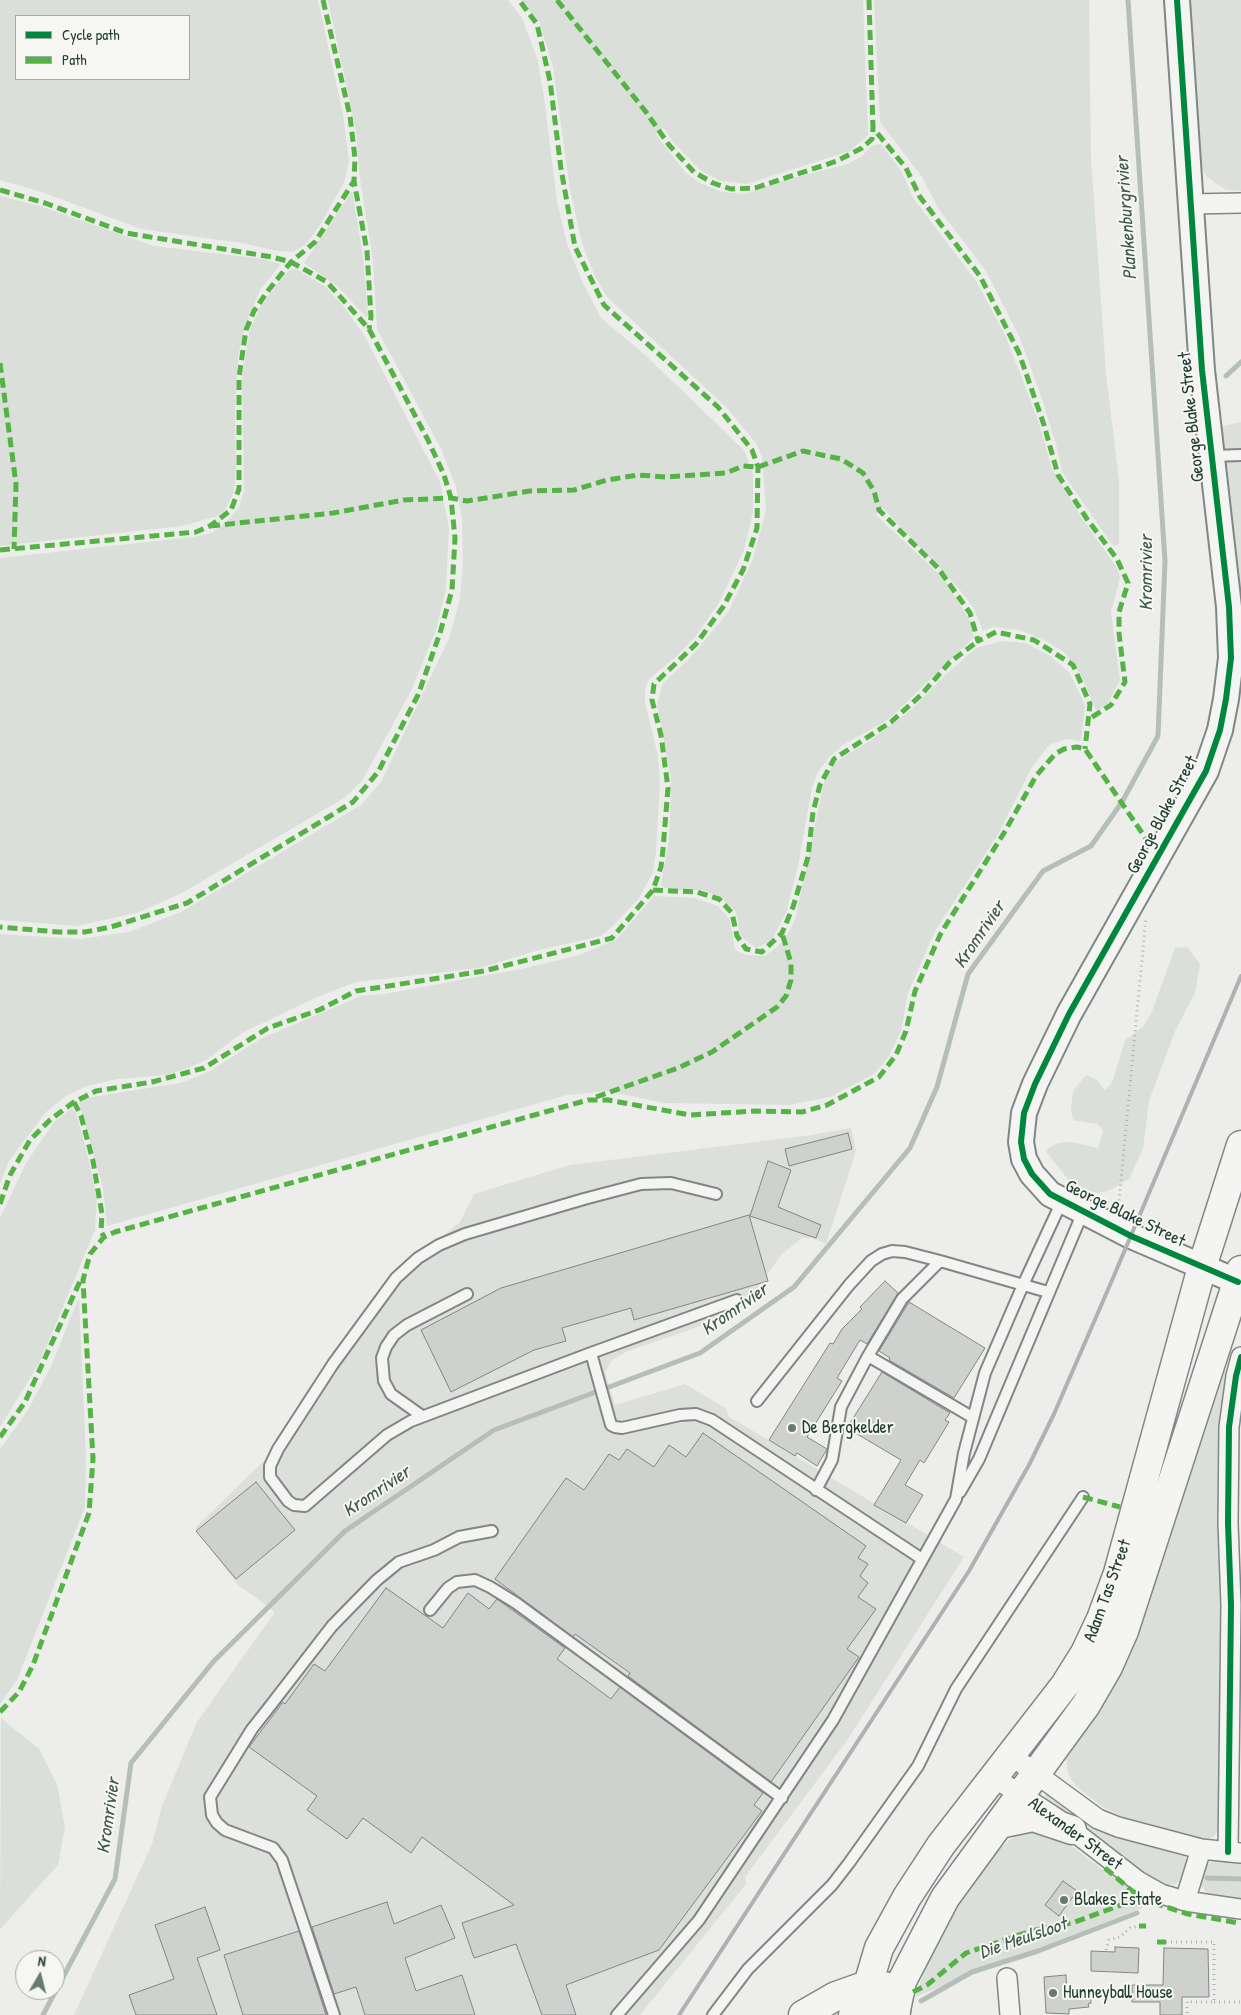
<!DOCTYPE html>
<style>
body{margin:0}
#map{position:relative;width:1241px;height:2015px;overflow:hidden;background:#edeeeb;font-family:"Patrick Hand",sans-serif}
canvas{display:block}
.legend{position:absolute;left:15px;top:15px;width:175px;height:65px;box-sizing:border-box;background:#f6f6f2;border:1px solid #a0aca6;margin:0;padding:6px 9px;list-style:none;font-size:15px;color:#1f3d34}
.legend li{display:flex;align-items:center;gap:10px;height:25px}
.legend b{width:25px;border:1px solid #a0aca6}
.north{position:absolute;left:15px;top:1950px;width:50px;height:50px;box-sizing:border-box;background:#f6f6f2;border:1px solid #a0aca6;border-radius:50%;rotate:8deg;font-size:14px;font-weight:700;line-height:20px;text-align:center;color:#1f3d34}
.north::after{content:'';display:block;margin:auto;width:18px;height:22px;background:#677b74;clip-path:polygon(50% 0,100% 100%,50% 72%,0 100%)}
</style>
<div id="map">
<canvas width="1241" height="2015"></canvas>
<ul class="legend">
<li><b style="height:6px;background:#00873e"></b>Cycle path</li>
<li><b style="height:6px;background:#55b346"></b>Path</li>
</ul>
<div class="north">N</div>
</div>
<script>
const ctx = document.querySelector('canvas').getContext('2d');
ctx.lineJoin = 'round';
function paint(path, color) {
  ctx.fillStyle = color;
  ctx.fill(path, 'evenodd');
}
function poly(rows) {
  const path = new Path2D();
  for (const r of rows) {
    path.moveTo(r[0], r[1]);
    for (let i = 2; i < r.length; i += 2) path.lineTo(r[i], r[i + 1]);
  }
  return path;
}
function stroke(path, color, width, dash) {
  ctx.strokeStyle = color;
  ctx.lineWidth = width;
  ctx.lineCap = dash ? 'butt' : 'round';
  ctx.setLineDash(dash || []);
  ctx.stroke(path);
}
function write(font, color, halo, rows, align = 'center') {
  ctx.font = font + ' "Patrick Hand",sans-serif';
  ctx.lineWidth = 4;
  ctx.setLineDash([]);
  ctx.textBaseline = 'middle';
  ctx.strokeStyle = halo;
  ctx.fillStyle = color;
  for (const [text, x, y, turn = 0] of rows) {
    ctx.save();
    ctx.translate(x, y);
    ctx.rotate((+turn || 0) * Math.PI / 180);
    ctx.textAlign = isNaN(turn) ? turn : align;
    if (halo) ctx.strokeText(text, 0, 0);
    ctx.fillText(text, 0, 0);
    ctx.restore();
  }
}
paint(poly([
 [1186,0,1241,0,1241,191,1226,190,1214,182,1207,177,1198,163],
 [1241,422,1241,611,1219,427],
 [851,1128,856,1151,826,1244,812,1238,802,1238,782,1254,743,1307,733,1315,628,1351,612,1360,605,1372,615,1405,685,1384,727,1409,728,1416,964,1557,848,1739,745,1877,746,1884,640,2015,74,2015,152,1844,162,1806,197,1722,275,1612,237,1584,195,1528,265,1460,329,1359,393,1278,460,1222,474,1194,570,1165,811,1135]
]), '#dcdfdb');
paint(poly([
 [0,0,318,0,343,114,349,161,345,180,322,222,306,244,293,252,278,251,241,243,141,229,42,192,0,180],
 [16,16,189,16,189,79,16,79],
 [328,0,508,0,522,18,537,58,544,97,557,201,567,244,582,281,601,318,644,354,744,450,753,473,753,512,744,550,719,603,695,637,678,655,648,680,645,690,645,702,658,756,660,783,656,852,653,872,639,898,614,925,601,936,539,950,480,968,356,982,315,998,242,1033,206,1060,184,1070,165,1075,118,1079,87,1086,66,1096,46,1112,9,1161,0,1184,0,934,80,939,129,932,181,912,361,805,381,782,450,636,460,598,463,563,462,518,456,487,441,449,377,329,373,261,360,179,356,131],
 [521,0,863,0,868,135,850,151,747,184,721,181,700,170,673,142,664,128,655,133,685,172,700,183,722,192,745,194,778,182,848,164,862,156,871,146,881,144,902,172,913,198,976,281,1005,335,1038,420,1052,469,1083,520,1117,568,1120,578,1111,612,1120,680,1107,705,1096,710,1081,675,1064,652,1048,642,1020,630,993,627,983,631,974,609,960,590,883,508,880,510,876,515,943,578,970,620,974,637,889,719,843,745,829,757,817,774,812,788,798,866,786,913,771,941,756,948,740,935,736,912,720,897,701,890,672,890,663,887,661,884,669,840,671,779,657,704,663,683,691,657,728,612,753,559,766,510,762,457,756,443,726,407,607,297,594,274,582,243,570,190,553,67,540,24],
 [874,0,1089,0,1091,158,1106,373,1119,481,1119,544,1114,546,1111,543,1062,472,1057,448,1043,402,1020,338,986,271,938,208,922,177,880,122],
 [352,191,363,256,368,316,366,317,337,286,304,263],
 [0,196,40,206,154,246,264,259,281,264,260,290,245,327,238,357,235,409,236,470,234,492,225,510,218,516,182,526,0,546],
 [292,269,298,270,326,287,344,307,364,335,440,482,449,528,446,589,436,630,411,691,362,781,344,798,182,893,137,913,76,926,0,920,0,558,193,537,212,533,229,519,239,507,244,491,242,376,250,329,262,303,288,271],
 [1002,641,1026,643,1050,656,1069,672,1085,705,1081,741,1066,739,1049,745,1032,767,997,836,935,931,908,993,901,1031,888,1058,874,1074,830,1097,789,1105,664,1103,607,1091,567,1095,107,1226,103,1188,79,1103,86,1098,180,1083,210,1071,260,1039,361,996,384,994,526,968,579,955,616,940,654,896,694,898,718,906,730,920,735,950,747,955,765,956,783,942,795,920,824,782,834,763,868,742,912,709,942,678,976,648],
 [1187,947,1200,964,1195,993,1176,1029,1149,1101,1143,1149,1129,1179,1108,1191,1098,1193,1076,1189,1046,1152,1050,1147,1058,1143,1071,1142,1098,1148,1103,1131,1098,1124,1073,1120,1071,1110,1073,1091,1086,1075,1097,1080,1105,1090,1112,1083,1125,1040,1143,1027,1151,1014,1175,948],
 [72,1108,76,1113,83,1137,97,1196,95,1230,40,1362,0,1427,0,1218,26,1163,54,1122],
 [79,1297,86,1458,85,1507,17,1680,0,1704,0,1449,28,1410,52,1364],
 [1220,1370,1229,1372,1220,1423,1218,1455,1222,1614,1221,1827,1213,1837,1207,1839,1138,1824,1104,1808,1076,1786,1068,1774,1066,1760,1066,1754],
 [1,1718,39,1749,57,1785,65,1827,58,1865,0,1929],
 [1046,1793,1111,1834,1182,1852,1187,1861,1182,1878,1176,1884,1168,1885,1139,1873,1093,1833,1047,1799,1045,1796],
 [1028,1829,1068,1843,1103,1870,1106,1867,1143,1895,1142,1908,915,1997,932,1951,961,1899,998,1851,1015,1835],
 [1217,1859,1241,1862,1241,1900,1209,1896,1202,1887,1200,1882,1204,1866]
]), '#dadfda');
stroke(poly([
 [1226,376,1241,362],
 [1207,1878,1241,1879],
 [921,2001,972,1972,1038,1951,1137,1913],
 [43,2015,115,1879,131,1763,213,1662,345,1531,494,1430,700,1353,794,1287,910,1148,937,1087,968,974,1043,871,1091,846,1122,802,1158,736,1165,561,1128,0]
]), '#b6beb9', 5);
const building = poly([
 [848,1133,852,1149,789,1166,785,1149,848,1133],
 [768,1161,791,1170,778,1207,821,1225,816,1238,750,1216,768,1161],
 [749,1215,768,1281,634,1320,631,1308,562,1328,566,1341,534,1350,451,1392,421,1330,501,1288,749,1215],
 [885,1281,898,1293,867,1344,860,1340,837,1378,842,1381,807,1437,827,1449,817,1466,797,1453,795,1456,769,1440,830,1343,833,1344,842,1329,862,1309,860,1307,885,1281],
 [909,1302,985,1348,954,1398,889,1360,890,1358,879,1351,909,1302],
 [882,1372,950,1413,945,1420,949,1422,924,1463,920,1460,905,1485,923,1495,906,1523,874,1505,901,1460,847,1428,882,1372],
 [703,1433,866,1546,858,1558,868,1564,860,1576,868,1583,858,1597,876,1609,847,1649,859,1657,771,1782,628,1676,630,1673,575,1634,573,1637,495,1579,566,1478,584,1490,609,1454,619,1460,627,1449,654,1467,669,1445,686,1457,703,1433],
 [256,1482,295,1530,236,1579,196,1531,256,1482],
 [386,1588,443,1628,468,1593,489,1609,497,1599,565,1648,557,1659,611,1699,620,1687,763,1793,754,1805,762,1811,659,1950,566,1985,576,2015,542,2015,516,1944,474,1958,462,1923,514,1905,422,1837,411,1853,363,1818,347,1839,307,1810,317,1796,249,1747,283,1702,285,1704,314,1664,325,1671,386,1588],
 [1063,1881,1077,1891,1059,1916,1045,1905,1063,1881],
 [387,1902,394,1924,441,1905,455,1938,405,1958,416,1991,462,1975,475,2015,365,2015,356,1987,334,1994,312,1927,387,1902],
 [205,1907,220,1950,197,1958,217,2015,136,2015,129,1995,174,1979,155,1925,205,1907],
 [299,1931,326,2015,243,2015,224,1955,299,1931],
 [1115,1947,1139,1948,1138,1973,1091,1971,1091,1951,1115,1952,1115,1947],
 [1164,1948,1208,1949,1209,1997,1182,1997,1182,2015,1160,2015,1160,2002,1132,2002,1132,1985,1163,1985,1164,1948],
 [1066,1975,1067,1993,1090,1991,1091,2003,1088,2004,1089,2007,1069,2009,1069,2014,1046,2013,1044,1977,1066,1975]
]);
paint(building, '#cfd1cf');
stroke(building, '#818784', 1);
const service = poly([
 [1212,456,1241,455],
 [716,1194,671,1183,641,1184,584,1199,465,1234,439,1245,418,1258,396,1278,333,1364,278,1449,270,1466,270,1477,288,1501,294,1505,305,1506,387,1435,411,1421,591,1353,611,1425,615,1427,622,1428,680,1415,696,1414,712,1420,922,1559],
 [591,1353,737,1300],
 [868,1356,972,1417],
 [757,1401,849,1285,871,1261,882,1254,892,1251,905,1252,940,1261],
 [422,1416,391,1394,384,1381,382,1358,386,1347,394,1335,407,1325,467,1294],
 [816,1490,832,1460,841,1407,868,1356,902,1299,940,1261,1048,1292],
 [960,1492,979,1459,1083,1212],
 [430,1610,448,1588,457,1582,475,1580,490,1587,516,1603,782,1798],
 [334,2015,282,1860,273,1848,225,1830,217,1823,212,1815,210,1797,252,1729,267,1710,332,1626,377,1580,399,1562,434,1550,459,1537,492,1531],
 [617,2015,699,1920,833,1720,956,1499,964,1453,985,1373,1023,1285,1062,1201],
 [713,2015,748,1969,832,1885,849,1863,918,1766,956,1689,1083,1497]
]);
const minor = poly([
 [1191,204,1241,203],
 [1012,1756,1098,1819,1118,1827,1201,1849,1240,1853],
 [995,1778,1059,1820,1138,1881,1161,1894,1185,1901,1241,1909],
 [1228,1852,1231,1605,1228,1523,1229,1427,1236,1376,1241,1357],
 [1185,1901,1201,1849],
 [1007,1978,1010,2015]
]);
const tertiary = poly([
 [1177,0,1202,370,1229,607,1231,658,1226,699,1220,730,1206,771,1069,1014,1035,1084,1024,1113,1021,1142,1024,1159,1032,1174,1050,1194,1131,1236,1238,1282]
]);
const secondary = poly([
 [803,2015,836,1996,867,1985,884,1986,900,1991],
 [853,2015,860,2010,879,2007,896,2011]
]);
const primary = poly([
 [999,1824,1033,1817,1072,1830],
 [859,2015,879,1948,907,1897,941,1845,1065,1685,1085,1653,1101,1619,1118,1573,1202,1267,1241,1145],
 [895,2015,902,1981,945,1898,1086,1705,1108,1667,1124,1631,1241,1270]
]);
stroke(service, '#818784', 14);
stroke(minor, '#818784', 22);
stroke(tertiary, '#818784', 28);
stroke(secondary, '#818784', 31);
stroke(primary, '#818784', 31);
stroke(poly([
 [1122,1210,1119,1201,1146,918],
 [1166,1942,1214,1942,1214,2002,1187,2002,1187,2015],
 [1106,1950,1109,1940,1120,1937,1130,1928,1139,1926],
 [1214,2002,1241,2002]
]), '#afb2b0', 3, [1, 4]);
stroke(service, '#f4f4f2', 10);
stroke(minor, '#f4f4f2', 19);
stroke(tertiary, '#f4f4f2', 24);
stroke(secondary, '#f4f4f2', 28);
stroke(primary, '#f4f4f2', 28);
stroke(poly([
 [679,2015,969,1571,1029,1465,1054,1414,1113,1278,1241,976]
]), '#afb2b0', 4);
stroke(poly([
 [323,0,350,116,355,158,354,181,367,251,371,317,369,329],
 [557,0,646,112,669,145,694,172,713,183,731,189,755,188,837,161,862,148,872,139,873,128],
 [869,0,873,128,906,168,920,197,980,276,1019,353,1044,425,1058,475,1087,519,1117,559,1128,583,1119,612,1119,633,1125,682,1111,705,1089,719],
 [0,190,45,203,126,233,272,257,291,262,327,282,369,329,428,440,444,475,451,498,455,538,452,590,440,633,418,695,378,772,353,802,187,903,111,927,85,932,58,932,0,927],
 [0,363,16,484,14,549],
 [210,526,333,513,404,500,451,498,467,501,530,491,574,490,607,480,638,475,666,477,726,473,743,466,758,467,803,451,841,459,863,473,874,491,879,510,938,568,970,613,978,641,996,632,1034,640,1073,665,1090,704,1085,749],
 [0,550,196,532,210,526,231,510,239,489,239,377,246,330,254,311,267,292,291,262,315,242,354,181],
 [653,890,697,892,719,899,732,913,737,936,746,949,762,952,782,933,793,907,808,857,813,812,820,785,834,759,891,722,921,695,950,662,978,641],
 [596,1097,678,1068,712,1052,777,1007,786,996,791,980,791,963,782,933],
 [74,1102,81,1116,93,1161,102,1214,101,1231,104,1237],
 [0,1204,10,1175,30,1140,50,1120,74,1102,96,1091,152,1082,204,1068,268,1028,319,1010,356,991,484,971,612,938,653,890,661,867,663,849,668,788,661,735,652,700,654,684,696,644,723,607,743,570,757,528,758,467,752,450,718,407,604,305,575,247,561,169,550,81,537,24,519,0],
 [0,1437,25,1402,81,1279],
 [1083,1497,1120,1507],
 [0,1712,19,1692,33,1665,89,1513,93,1459,83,1280,90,1254,104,1237,115,1232,588,1100,608,1100,690,1115,755,1111,802,1112,827,1105,879,1077,896,1055,906,1031,915,991,941,933,1004,833,1036,776,1055,754,1064,749,1077,747,1085,749,1151,846],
 [1105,1868,1137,1895,1157,1904,1188,1914,1239,1923],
 [1139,1926,1146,1926],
 [1157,1942,1166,1942],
 [913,1992,927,1985,966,1953,1031,1931,1075,1922,1121,1905,1147,1900]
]), '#55b346', 5, [10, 5]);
stroke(poly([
 [1177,0,1202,370,1229,607,1231,658,1226,699,1220,730,1206,771,1069,1014,1035,1084,1024,1113,1021,1142,1024,1159,1032,1174,1050,1194,1131,1236,1238,1282],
 [1228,1852,1231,1605,1228,1523,1229,1427,1236,1376,1241,1357]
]), '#00873e', 6);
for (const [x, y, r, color] of [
 [792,1428,5,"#677b74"],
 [1064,1900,5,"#677b74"],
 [1053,1993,5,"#677b74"]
]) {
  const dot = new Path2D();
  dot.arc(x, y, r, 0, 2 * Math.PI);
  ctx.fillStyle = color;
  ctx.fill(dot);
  stroke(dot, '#f6f6f2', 2);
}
write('18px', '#1f3d34', '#f6f6f2', [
 ["George Blake Street",1192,417,-96],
 ["George Blake Street",1163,815,-62],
 ["George Blake Street",1125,1214,26],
 ["Adam Tas Street",1108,1591,-70],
 ["Alexander Street",1075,1834,36]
]);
write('18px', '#1f3d34', '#f6f6f2', [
 ["De Bergkelder",802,1428],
 ["Blakes Estate",1074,1900],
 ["Hunneyball House",1063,1993]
], 'left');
write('italic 19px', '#3f5850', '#f6f6f2', [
 ["Plankenburgrivier",1127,218,-94],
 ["Kromrivier",1147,573,-90],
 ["Kromrivier",980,935,-56],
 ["Kromrivier",735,1310,-35],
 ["Kromrivier",377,1492,-34],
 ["Kromrivier",109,1816,-82],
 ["Die Meulsloot",1023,1939,-19]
]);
</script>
